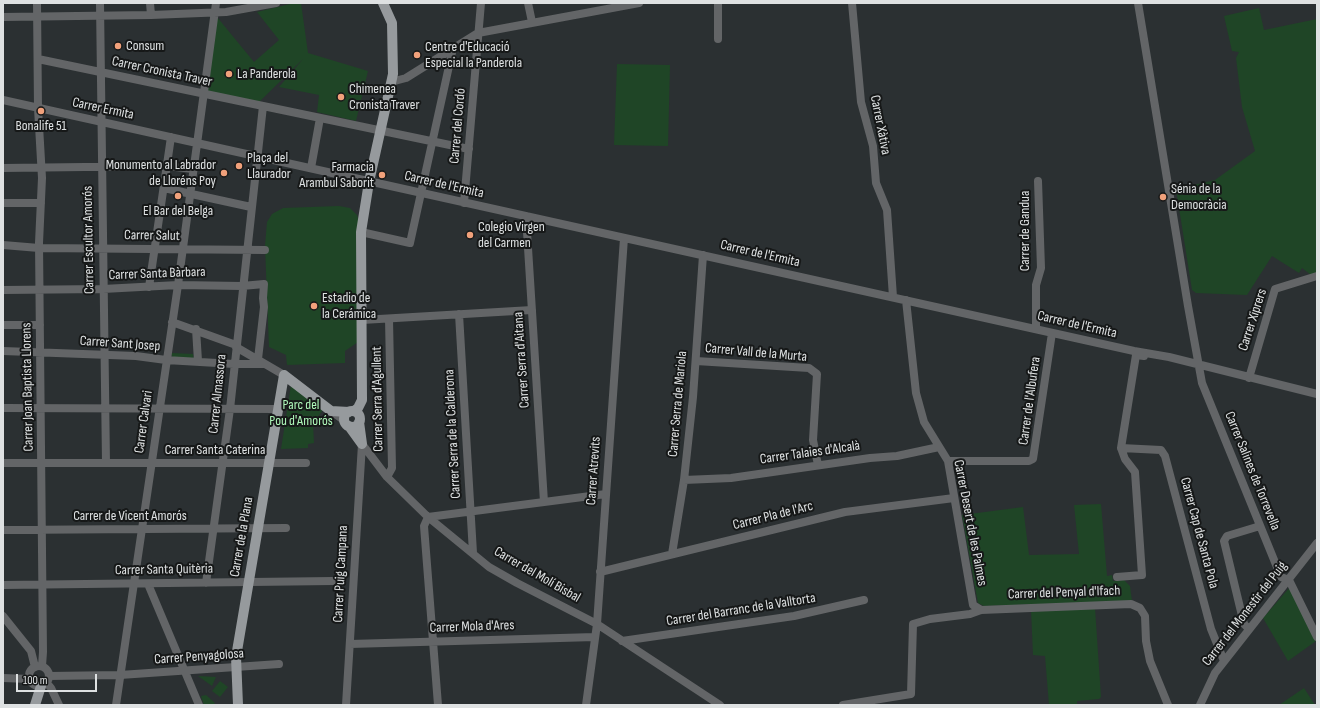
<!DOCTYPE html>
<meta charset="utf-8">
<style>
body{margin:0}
#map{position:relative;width:1320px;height:708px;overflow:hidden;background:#2b3032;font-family:"Sofia Sans Condensed",sans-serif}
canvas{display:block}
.frame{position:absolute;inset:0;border:4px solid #dee1e2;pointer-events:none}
.scale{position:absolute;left:16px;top:674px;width:81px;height:18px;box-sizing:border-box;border:2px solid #dee1e2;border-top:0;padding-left:5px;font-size:12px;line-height:14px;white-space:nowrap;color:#dee1e2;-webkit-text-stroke:3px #161818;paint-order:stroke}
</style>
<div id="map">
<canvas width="1320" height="708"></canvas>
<div class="frame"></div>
<div class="scale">100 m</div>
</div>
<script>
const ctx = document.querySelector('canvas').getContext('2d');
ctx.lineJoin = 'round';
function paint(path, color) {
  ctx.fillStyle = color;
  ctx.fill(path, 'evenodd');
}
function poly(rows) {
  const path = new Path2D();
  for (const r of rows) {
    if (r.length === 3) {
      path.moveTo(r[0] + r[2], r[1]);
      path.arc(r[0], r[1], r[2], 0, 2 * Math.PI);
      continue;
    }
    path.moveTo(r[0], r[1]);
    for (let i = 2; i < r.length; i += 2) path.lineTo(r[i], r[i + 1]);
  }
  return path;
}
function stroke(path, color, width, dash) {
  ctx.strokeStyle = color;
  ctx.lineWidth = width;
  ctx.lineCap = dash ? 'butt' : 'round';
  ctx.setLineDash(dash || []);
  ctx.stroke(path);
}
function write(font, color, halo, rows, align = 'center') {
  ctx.font = font + ' "Sofia Sans Condensed",sans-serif';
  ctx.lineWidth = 4;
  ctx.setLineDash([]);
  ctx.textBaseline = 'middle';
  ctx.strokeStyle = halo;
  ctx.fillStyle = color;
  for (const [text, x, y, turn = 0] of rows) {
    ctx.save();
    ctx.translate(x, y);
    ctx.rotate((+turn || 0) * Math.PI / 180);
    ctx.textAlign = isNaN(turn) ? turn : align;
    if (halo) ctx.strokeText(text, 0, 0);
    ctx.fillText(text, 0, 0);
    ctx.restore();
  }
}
paint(poly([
 [294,3,301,3,308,53,368,71,356,121,317,112,319,95,279,87,303,59,256,105,207,91,217,17,254,62,279,40,257,12],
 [1259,8,1264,30,1317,19,1317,274,1311,275,1302,268,1299,273,1272,256,1247,295,1196,293,1192,290,1176,189,1215,180,1255,151,1242,107,1236,58,1239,52,1232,51,1224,16],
 [617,64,670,65,668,146,614,145],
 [339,206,350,208,357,215,360,225,361,340,345,351,345,363,287,365,286,355,269,347,265,246,267,222,272,214,283,208],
 [171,353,193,354,194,359,172,357],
 [291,385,323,410,313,423,314,443,308,444,308,448,281,449],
 [1101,504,1107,576,1112,575,1113,581,1124,580,1130,586,1132,601,984,606,978,603,962,515,1023,507,1029,555,1079,554,1074,505],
 [1291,586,1316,641,1288,661,1263,618],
 [1095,608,1101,697,1099,699,1077,701,1077,705,1049,705,1045,656,1033,655,1031,610],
 [198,676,216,677,212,686],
 [220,681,228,687,220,697,212,691],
 [1304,688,1315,705,1279,705],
 [206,695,215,703,213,705,204,705,201,696]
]), '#1f4526');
stroke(poly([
 [37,3,38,108,42,178,39,243,43,652,42,666],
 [100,3,106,463],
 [150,3,151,15],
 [528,3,532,22],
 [718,3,718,39],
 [852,3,861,102,873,146,876,183,887,210,893,297],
 [1138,3,1188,306,1202,383,1281,577,1289,580,1317,637],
 [3,17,151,15,226,12,276,3],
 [38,59,469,149],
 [391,82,406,78,478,33,639,3],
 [3,100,1134,351,1169,357,1317,394],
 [3,168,167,166,193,169],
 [311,168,320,118],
 [164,188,251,207],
 [3,203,41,203],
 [464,203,481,3],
 [526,216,544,502],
 [361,232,410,243,453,48],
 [3,245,39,248,265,250],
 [149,287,171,137],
 [3,290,103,289,178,285,242,286,264,284,263,298,264,307,258,359],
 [906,300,916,393,924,422,948,461,973,605,981,610],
 [459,314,473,553],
 [362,320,532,310],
 [172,322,236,345],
 [3,325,40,325],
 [196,329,198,361],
 [1036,329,1036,285,1041,268,1038,181],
 [236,347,284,375],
 [3,351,136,356,166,360,234,364,265,364],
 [696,361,809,368,817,374,813,440,818,465],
 [1249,378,1275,289,1317,276],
 [3,408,278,409],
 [331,411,345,421],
 [362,444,387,477,428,517,489,567,517,583,597,624,720,705],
 [1121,448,1161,450,1165,456,1211,629,1224,661],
 [948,461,1029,461,1033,459,1052,333],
 [3,463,306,463],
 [387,477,392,468,389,319],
 [684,480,731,478,870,458,897,456,939,447],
 [3,530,286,528],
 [672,554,684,480,693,397,703,255],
 [600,572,845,512,954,498],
 [1117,577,1142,575,1135,472,1125,459,1121,448,1136,355,1144,356],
 [206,583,230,409,263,106],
 [148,584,199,705],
 [3,585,333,581],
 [3,616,31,651,35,667],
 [1249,629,1244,624,1224,541,1227,536,1260,526],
 [622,641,794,616,864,600],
 [350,644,595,637],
 [39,676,10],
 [49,676,120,675,279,664],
 [3,678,29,679],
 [46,682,51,688,59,705],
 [116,705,178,285,216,3],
 [346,705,362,444],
 [438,705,424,526,428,517,606,494],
 [586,705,597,624,624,238],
 [843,705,911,694,913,624,930,619,970,614,981,610,1131,604,1140,608,1145,616,1146,641,1150,661,1168,705],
 [1200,705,1215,673,1317,543]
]), '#636567', 8);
stroke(poly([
 [354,411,358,408,362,400,361,232,369,182,393,74,392,23,383,3],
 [352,419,8],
 [349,426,362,444,359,422],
 [35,705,41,686],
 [238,705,236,657,284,375,331,411,349,412]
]), '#969a9d', 10);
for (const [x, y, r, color] of [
 [118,46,4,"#f1a17b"],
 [417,55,4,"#f1a17b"],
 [229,74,4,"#f1a17b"],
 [341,97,4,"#f1a17b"],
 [41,111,4,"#f1a17b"],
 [239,166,4,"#f1a17b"],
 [224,173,4,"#f1a17b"],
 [382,175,4,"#f1a17b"],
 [178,196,4,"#f1a17b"],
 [1163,197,4,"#f1a17b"],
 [470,235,4,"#f1a17b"],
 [314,306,4,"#f1a17b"]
]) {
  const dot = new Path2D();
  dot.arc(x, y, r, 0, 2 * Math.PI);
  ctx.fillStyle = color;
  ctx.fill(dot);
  stroke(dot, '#161818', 1.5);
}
write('14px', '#dee1e2', '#161818', [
 ["Consum",126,46],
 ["Centre d'Educació",425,47],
 ["Especial la Panderola",425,63],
 ["La Panderola",237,74],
 ["Chimenea",349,89],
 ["Cronista Traver",349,105],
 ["Bonalife 51",41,126,"center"],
 ["Plaça del",247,158],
 ["Llaurador",247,174],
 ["Monumento al Labrador",216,165,"right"],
 ["de Lloréns Poy",216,181,"right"],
 ["Farmacia",374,167,"right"],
 ["Arambul Saborit",374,183,"right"],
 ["Sénia de la",1171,189],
 ["Democràcia",1171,205],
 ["El Bar del Belga",178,211,"center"],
 ["Colegio Virgen",478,227],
 ["del Carmen",478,243],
 ["Estadio de",322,298],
 ["la Cerámica",322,314]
], 'left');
write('14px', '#dee1e2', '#161818', [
 ["Carrer Cronista Traver",162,72,12],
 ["Carrer Ermita",103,109,12],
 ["Carrer Xàtiva",880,125,79],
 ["Carrer del Cordó",458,126,-85],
 ["Carrer de l'Ermita",444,185,13],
 ["Carrer de Gandua",1025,231,-90],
 ["Carrer Salut",152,236,1],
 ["Carrer Escultor Amorós",89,240,-91],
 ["Carrer de l'Ermita",760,254,13],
 ["Carrer Santa Bàrbara",157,274,-2],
 ["Carrer Xiprers",1253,320,-72],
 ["Carrer de l'Ermita",1077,325,13],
 ["Carrer Sant Josep",120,344,4],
 ["Carrer Vall de la Murta",756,353,5],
 ["Carrer Serra d'Aitana",522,360,-94],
 ["Carrer Joan Baptista Llorens",28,387,-91],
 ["Carrer Almassora",218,394,-84],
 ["Carrer Serra d'Agullent",378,399,-91],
 ["Carrer de l'Albufera",1030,401,-82],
 ["Carrer Serra de Mariola",678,404,-85],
 ["Carrer Calvari",144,422,-82],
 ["Carrer Serra de la Calderona",453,434,-93],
 ["Carrer Santa Caterina",215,450],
 ["Carrer Talaies d'Alcalà",810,453,-8],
 ["Carrer Atrevits",594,471,-86],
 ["Carrer Salines de Torrevella",1252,471,68],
 ["Carrer de Vicent Amorós",130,516],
 ["Carrer Pla de l'Arc",773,516,-14],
 ["Carrer Desert de les Palmes",970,523,79],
 ["Carrer Cap de Santa Pola",1199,533,75],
 ["Carrer de la Plana",242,537,-80],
 ["Carrer Santa Quitèria",164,570,-1],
 ["Carrer Puig Campana",341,574,-87],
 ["Carrer del Molí Bisbal",537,575,30],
 ["Carrer del Penyal d'Ifach",1064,593,-2],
 ["Carrer del Barranc de la Valltorta",741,610,-9],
 ["Carrer del Monestir del Puig",1245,614,-52],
 ["Carrer Mola d'Ares",472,627,-2],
 ["Carrer Penyagolosa",199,657,-4]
]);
write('14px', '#aff8ba', '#161818', [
 ["Parc del",301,405],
 ["Pou d'Amorós",301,421]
]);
</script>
